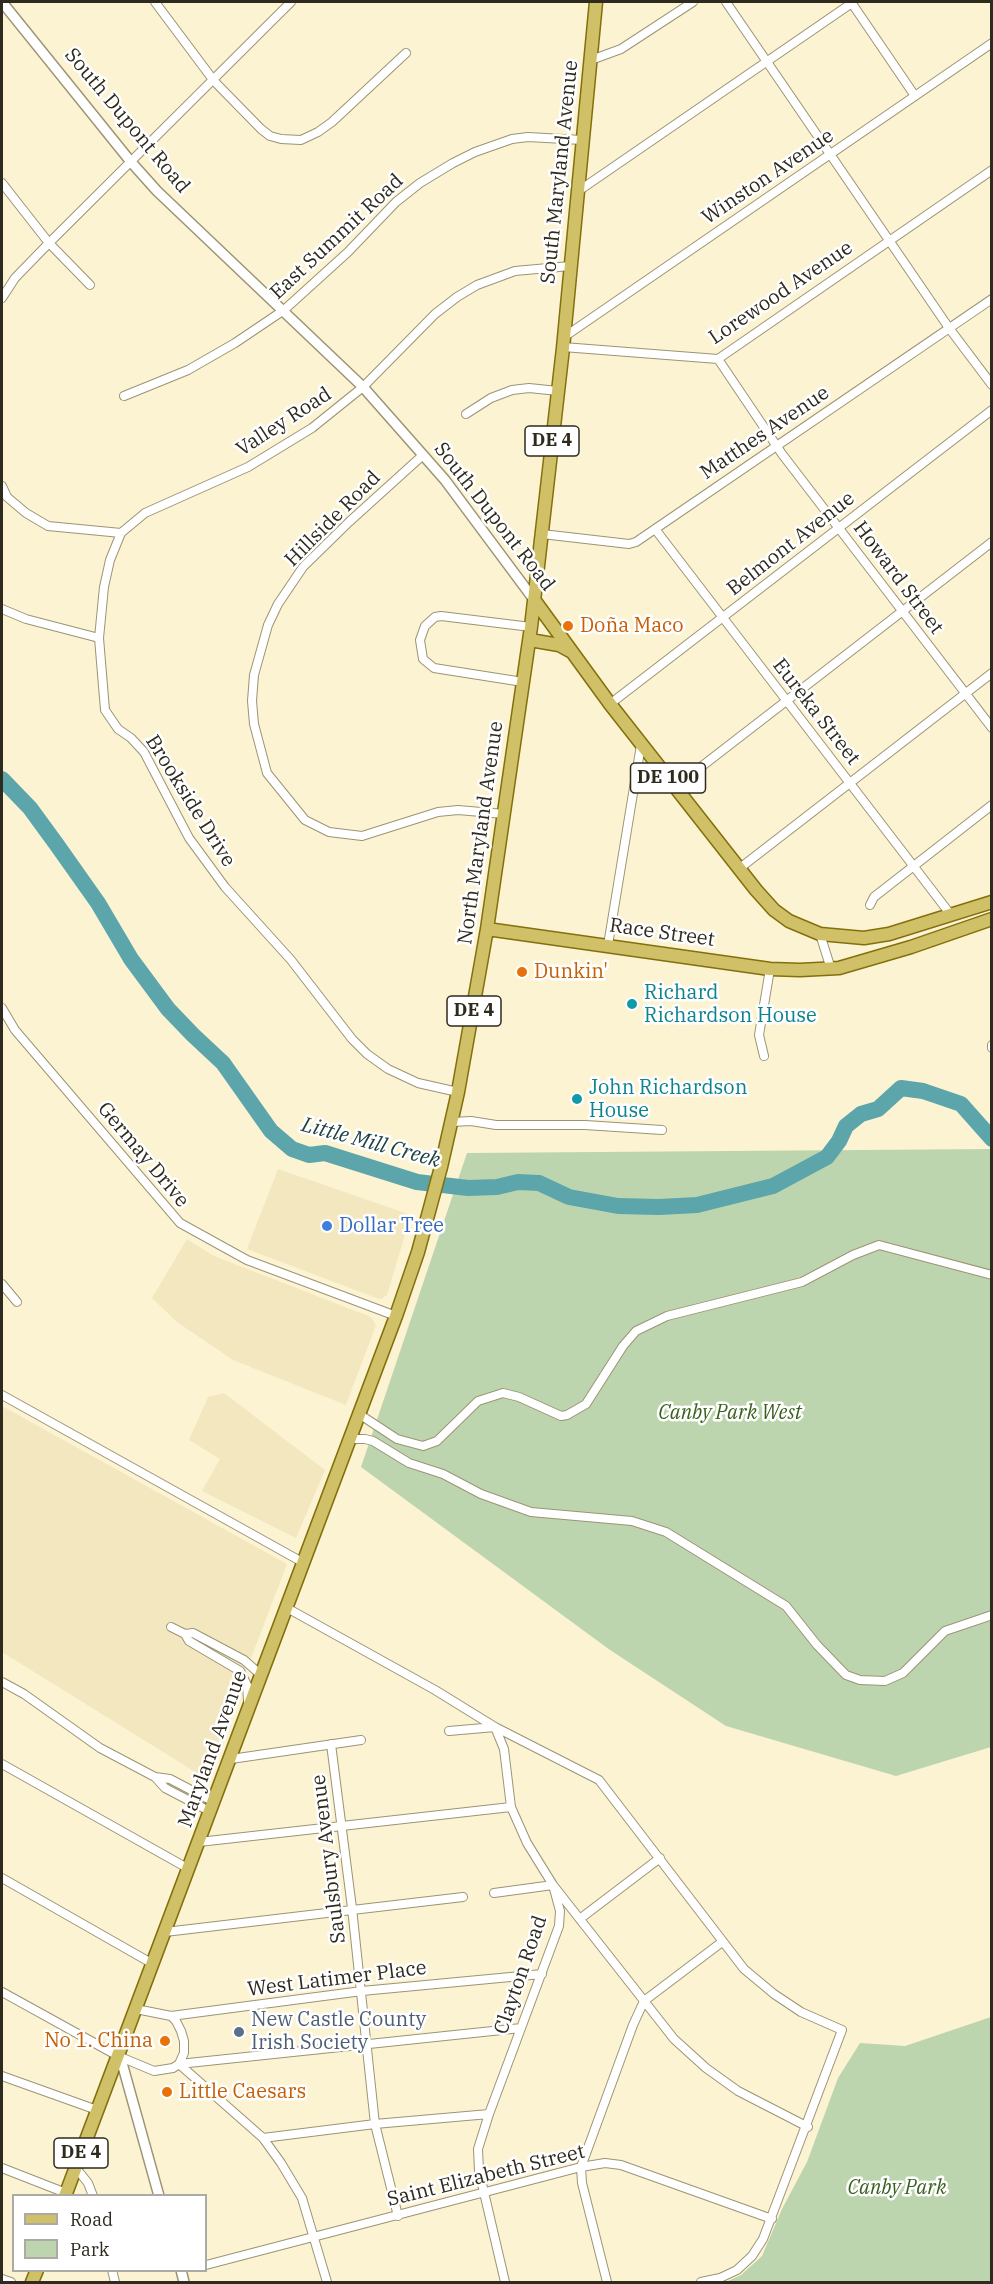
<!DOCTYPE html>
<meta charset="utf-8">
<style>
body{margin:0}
#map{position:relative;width:993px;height:2284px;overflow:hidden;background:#fcf3d3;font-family:"IBM Plex Serif",serif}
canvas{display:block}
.frame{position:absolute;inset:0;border:3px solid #2e2a1e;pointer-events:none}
.legend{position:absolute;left:12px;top:2194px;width:195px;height:78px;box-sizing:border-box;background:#fff;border:2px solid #abaaa5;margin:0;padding:8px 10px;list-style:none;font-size:18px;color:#2e2a1e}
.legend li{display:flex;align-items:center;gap:12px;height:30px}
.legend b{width:30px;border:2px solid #abaaa5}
</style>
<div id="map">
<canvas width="993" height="2284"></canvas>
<div class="frame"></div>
<ul class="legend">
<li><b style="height:8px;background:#d0c067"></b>Road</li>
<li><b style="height:16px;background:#bdd5af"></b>Park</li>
</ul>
</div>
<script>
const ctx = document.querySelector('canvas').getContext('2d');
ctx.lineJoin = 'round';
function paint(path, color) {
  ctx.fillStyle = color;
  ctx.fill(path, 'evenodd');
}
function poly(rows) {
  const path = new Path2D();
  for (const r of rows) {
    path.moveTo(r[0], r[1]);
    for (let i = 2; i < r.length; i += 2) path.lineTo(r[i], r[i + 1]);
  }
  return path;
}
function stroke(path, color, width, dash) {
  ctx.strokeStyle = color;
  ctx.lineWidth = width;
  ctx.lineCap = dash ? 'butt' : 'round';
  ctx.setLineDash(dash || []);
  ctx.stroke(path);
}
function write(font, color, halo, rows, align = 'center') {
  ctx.font = font + ' "IBM Plex Serif",serif';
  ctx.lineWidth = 5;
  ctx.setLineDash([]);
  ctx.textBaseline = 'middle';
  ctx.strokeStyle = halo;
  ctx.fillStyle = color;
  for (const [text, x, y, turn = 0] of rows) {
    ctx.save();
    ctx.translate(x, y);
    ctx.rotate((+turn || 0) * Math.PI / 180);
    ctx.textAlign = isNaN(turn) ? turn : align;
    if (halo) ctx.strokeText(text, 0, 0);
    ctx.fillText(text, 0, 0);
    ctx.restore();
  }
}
paint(poly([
 [278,1169,411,1215,387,1295,383,1298,379,1299,247,1249],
 [187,1239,214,1256,371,1317,376,1325,346,1405,233,1360,177,1322,152,1298],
 [224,1393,325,1470,296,1538,202,1491,220,1459,189,1440,208,1397],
 [2,1406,287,1564,205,1778,2,1652]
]), '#f2e7bf');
paint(poly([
 [991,1149,991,1747,896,1776,726,1726,610,1650,361,1467,467,1153],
 [991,2017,991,2282,726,2282,741,2275,762,2256,782,2209,807,2162,838,2078,860,2043,905,2046]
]), '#bdd5af');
stroke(poly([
 [2,779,30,808,57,845,98,903,131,959,168,1009,193,1035,223,1063,271,1131,292,1149,309,1155,325,1153,417,1182,468,1188,497,1187,518,1182,539,1183,569,1197,618,1206,659,1207,697,1205,773,1186,827,1157,839,1141,846,1126,861,1114,878,1109,901,1088,923,1091,961,1104,992,1139]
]), '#5ca5ab', 16);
const minor = poly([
 [155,2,214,81,261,129,270,136,281,139,301,140,318,132,332,122,406,53],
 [726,2,949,328,992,385],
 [851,2,915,96],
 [591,60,621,49,693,2],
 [2,183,49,243,90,285],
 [577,192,852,3],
 [2,298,15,278,49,243,291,2],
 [564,337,992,43],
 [563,347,718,359,992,170],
 [718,359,782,454,992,728],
 [124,396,188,370,235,343,284,310,348,252,396,202,420,183,453,163,475,152,512,139,528,137,582,140],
 [466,414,491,398,512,390,529,388,558,391],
 [423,455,349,522,303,567,278,604,268,625,254,675,252,701,254,724,267,773,305,820,329,832,362,836,438,812,458,810,504,814],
 [2,486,7,497,26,513,48,526,121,533,145,513,248,467,312,428,363,387,435,314,457,297,477,285,515,271,570,266],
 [655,529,951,915],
 [121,533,110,560,104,587,99,638,105,710,118,729,131,738,144,752,189,838,225,887,291,960,352,1039,367,1054,388,1069,418,1083,458,1092],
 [542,534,629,544,636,542,992,299],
 [2,609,26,619,99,638],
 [523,682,434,668,423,659,420,640,425,626,435,617,441,616,531,627],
 [610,704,992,410],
 [675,787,992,542],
 [740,868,992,673],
 [870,905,874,897,992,805],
 [820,934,831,969],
 [608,945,641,745],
 [2,1008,15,1030,180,1223,247,1260,396,1316],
 [992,1045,992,1048],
 [764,1056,759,1035,770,969],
 [452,1122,471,1121,496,1125,585,1125,662,1130],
 [2,1284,17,1302],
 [2,1395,304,1563],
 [359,1414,397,1439,423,1446,437,1441,478,1401,503,1393,519,1397,561,1416,567,1415,586,1404,623,1346,636,1331,667,1316,802,1282,853,1255,879,1245,992,1275],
 [350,1439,365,1439,373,1441,409,1463,443,1474,481,1494,531,1512,632,1521,666,1532,786,1606,817,1645,846,1675,860,1680,885,1681,903,1673,945,1631,992,1615],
 [287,1608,435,1690,495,1727,504,1749,511,1807,527,1843,553,1885,560,1911,559,1926,489,2114,478,2149,479,2171,505,2282],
 [171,1627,185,1634,189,1641,240,1671,247,1685,248,1701],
 [185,1634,193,1633,244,1660,261,1675],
 [2,1682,24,1694,100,1748,155,1777,165,1788,211,1812],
 [449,1731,495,1727,599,1780,744,1969,774,1994,801,2012,842,2030,763,2239,752,2256,737,2270,720,2278,701,2282],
 [331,1744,352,1908,375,2124,398,2216],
 [231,1759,361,1740],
 [2,1764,189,1869],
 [155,1777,170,1779,214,1802],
 [199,1842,511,1807],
 [2,1878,153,1964],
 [494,1893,553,1885,674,2039,706,2068,738,2091,808,2127],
 [581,1918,660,1858],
 [165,1932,463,1897],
 [2,1992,118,2056,154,2071,173,2068,179,2064,184,2053,184,2041,181,2031,176,2021,171,2016],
 [136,2009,171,2016,362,1991,542,1974],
 [179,2064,521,2028],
 [179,2064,263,2138,281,2163,302,2198,327,2282],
 [2,2076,97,2110],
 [263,2138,375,2124,489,2114],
 [2,2168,66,2193],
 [76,2168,88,2183,93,2196],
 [206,2265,581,2167,605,2163,621,2165,772,2219],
 [112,2270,115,2282],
 [2,2279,11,2282],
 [607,2282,582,2183,581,2167,633,2025,644,2001,722,1942]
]);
const tertiary = poly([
 [2,2,131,162,157,191,363,387,423,455,445,480,535,601],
 [118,2056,122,2063,159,2196],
 [181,2270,184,2282]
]);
const primary = poly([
 [535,601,610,704,756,890,774,910,789,921,820,934,864,938,889,934,992,902],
 [530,640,559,645,570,651],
 [487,929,770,969,800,970,839,968,911,947,992,919],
 [65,2196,396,1316,418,1252,441,1167,458,1092,487,929,531,627,563,348,596,2],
 [32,2282,37,2270]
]);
stroke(minor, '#9c9475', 10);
stroke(tertiary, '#9c9475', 12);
stroke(primary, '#83700c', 15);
stroke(minor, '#fff', 8);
stroke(tertiary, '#fff', 9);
stroke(primary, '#d0c067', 12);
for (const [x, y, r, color] of [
 [568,626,6,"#e8710a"],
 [522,972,6,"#e8710a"],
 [632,1004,6,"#0f9aa8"],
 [577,1099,6,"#0f9aa8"],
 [327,1226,6,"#3f7fe0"],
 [239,2032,6,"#5c6f8a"],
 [165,2041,6,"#e8710a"],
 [167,2092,6,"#e8710a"]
]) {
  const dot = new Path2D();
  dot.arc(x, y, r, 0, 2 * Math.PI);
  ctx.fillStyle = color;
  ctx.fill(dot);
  stroke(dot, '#fff', 2);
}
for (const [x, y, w] of [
 [552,441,54],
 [668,778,75],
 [474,1011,54],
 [81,2153,54]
]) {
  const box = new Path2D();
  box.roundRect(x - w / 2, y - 15, w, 30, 4.5);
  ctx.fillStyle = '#fff';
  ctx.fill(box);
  stroke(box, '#2e2a1e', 1.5);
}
write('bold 18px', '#2e2a1e', null, [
 ["DE 4",552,441],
 ["DE 100",668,778],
 ["DE 4",474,1011],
 ["DE 4",81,2153]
]);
write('20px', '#2e2a1e', '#fff', [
 ["South Dupont Road",127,121,50],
 ["South Maryland Avenue",560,172,-84],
 ["Winston Avenue",768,177,-34],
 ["East Summit Road",337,237,-43],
 ["Lorewood Avenue",781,293,-34],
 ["Valley Road",284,422,-33],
 ["Matthes Avenue",765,433,-34],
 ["South Dupont Road",494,517,52],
 ["Hillside Road",333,519,-45],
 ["Belmont Avenue",791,544,-38],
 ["Howard Street",898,578,53],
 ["Eureka Street",816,712,52],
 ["Brookside Drive",190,801,58],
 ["North Maryland Avenue",481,833,-82],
 ["Race Street",662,933,8],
 ["Germay Drive",143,1155,50],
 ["Maryland Avenue",213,1749,-70],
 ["Saulsbury Avenue",329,1859,-97],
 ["Clayton Road",521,1975,-71],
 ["West Latimer Place",337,1979,-7],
 ["Saint Elizabeth Street",486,2176,-14]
]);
write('20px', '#c56008', '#fff', [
 ["Doña Maco",580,626],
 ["Dunkin'",534,972],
 ["No 1. China",153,2041,"right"],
 ["Little Caesars",179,2092]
], 'left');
write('20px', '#0d838f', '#fff', [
 ["Richard",644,993],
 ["Richardson House",644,1016],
 ["John Richardson",589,1088],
 ["House",589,1111]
], 'left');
write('20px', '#366cbe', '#fff', [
 ["Dollar Tree",339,1226]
], 'left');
write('italic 20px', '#3a601f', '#fff', [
 ["Canby Park West",730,1413],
 ["Canby Park",897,2188]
]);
write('20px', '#4e5e75', '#fff', [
 ["New Castle County",251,2020],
 ["Irish Society",251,2043]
], 'left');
write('italic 21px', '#1d4144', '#fff', [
 ["Little Mill Creek",371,1143,15]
]);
</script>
